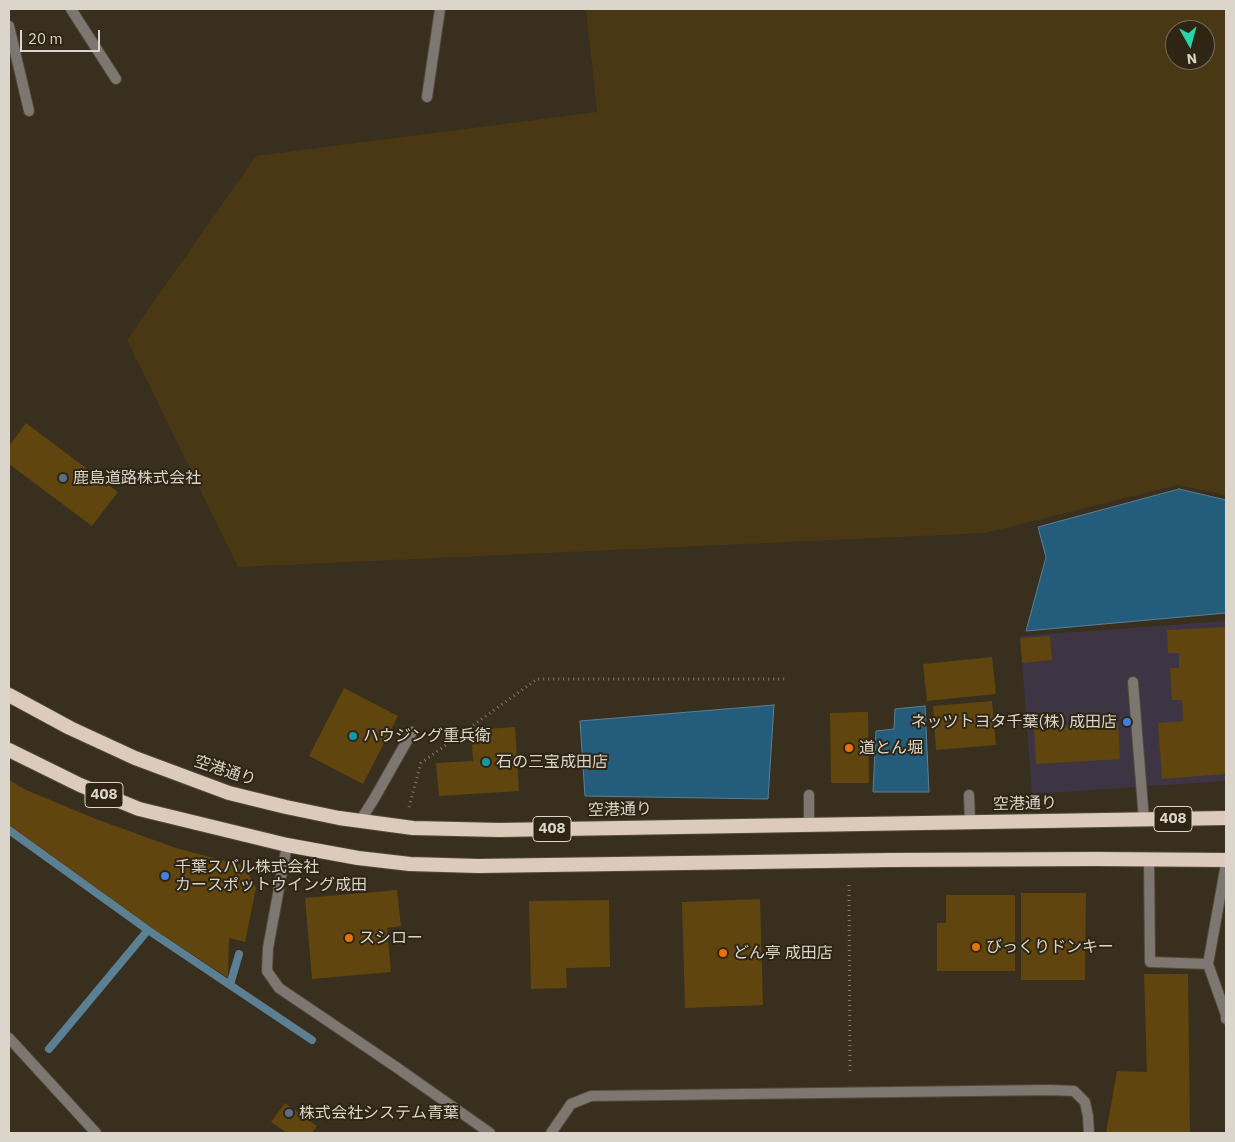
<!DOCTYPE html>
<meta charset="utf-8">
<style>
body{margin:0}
#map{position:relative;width:1235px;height:1142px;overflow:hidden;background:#382f1e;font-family:"IBM Plex Sans",sans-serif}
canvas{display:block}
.frame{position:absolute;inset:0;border:10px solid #dbd5cb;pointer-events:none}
.north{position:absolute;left:1165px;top:20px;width:50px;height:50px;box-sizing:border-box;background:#2e2514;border:1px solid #736b5d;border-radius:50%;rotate:173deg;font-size:14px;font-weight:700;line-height:20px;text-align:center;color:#dbd5cb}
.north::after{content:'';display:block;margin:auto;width:18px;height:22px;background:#28d5ad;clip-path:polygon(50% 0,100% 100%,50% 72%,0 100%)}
.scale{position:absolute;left:20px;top:30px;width:80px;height:22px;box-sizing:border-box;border:2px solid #dbd5cb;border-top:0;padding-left:6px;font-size:15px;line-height:18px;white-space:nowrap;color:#dbd5cb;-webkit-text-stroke:4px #2e2514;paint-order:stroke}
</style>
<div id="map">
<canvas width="1235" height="1142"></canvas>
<div class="frame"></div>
<div class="north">N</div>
<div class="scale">20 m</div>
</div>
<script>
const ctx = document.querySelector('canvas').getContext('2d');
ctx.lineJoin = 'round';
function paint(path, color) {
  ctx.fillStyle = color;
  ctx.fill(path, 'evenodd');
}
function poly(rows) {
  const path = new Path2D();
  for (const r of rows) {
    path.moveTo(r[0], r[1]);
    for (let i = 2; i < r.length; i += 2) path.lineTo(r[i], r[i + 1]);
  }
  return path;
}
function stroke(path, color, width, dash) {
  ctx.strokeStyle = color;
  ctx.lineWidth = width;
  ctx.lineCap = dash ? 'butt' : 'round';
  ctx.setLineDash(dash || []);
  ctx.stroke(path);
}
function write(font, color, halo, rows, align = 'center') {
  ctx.font = font + ' "IBM Plex Sans","Noto Sans JP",sans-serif';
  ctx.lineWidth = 4;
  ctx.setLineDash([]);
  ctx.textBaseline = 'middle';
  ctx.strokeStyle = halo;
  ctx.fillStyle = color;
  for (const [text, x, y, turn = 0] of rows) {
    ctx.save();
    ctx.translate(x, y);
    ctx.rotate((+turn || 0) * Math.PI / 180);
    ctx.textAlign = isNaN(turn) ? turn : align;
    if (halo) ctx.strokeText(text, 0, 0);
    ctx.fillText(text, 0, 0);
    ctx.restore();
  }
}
paint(poly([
 [1226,621,1226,781,1032,794,1020,636]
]), '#3d3444');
paint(poly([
 [586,9,1226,9,1226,495,1177,485,985,533,238,567,127,340,256,156,597,112],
 [1175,30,1205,30,1205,60,1175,60]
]), '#4a3815');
const water = poly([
 [1179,489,1226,500,1226,613,1026,631,1046,557,1038,527,1179,489],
 [774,705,768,799,585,796,580,721,774,705],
 [925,706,929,792,873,792,876,731,894,729,895,709,925,706]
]);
paint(water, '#245c7b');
stroke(water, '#5b8093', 1);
stroke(poly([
 [9,830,148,930,312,1040],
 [230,985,239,954],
 [49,1049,148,930]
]), '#5b8093', 8);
paint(poly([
 [26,423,118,492,92,526,9,464,9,446],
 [1226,627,1226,774,1162,779,1158,723,1183,721,1182,700,1172,700,1170,668,1179,668,1179,653,1168,653,1167,630],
 [1050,636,1052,660,1022,663,1020,638],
 [992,657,996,694,927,701,923,664],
 [344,688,398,716,363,784,309,756],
 [992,701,996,745,936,750,933,706],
 [868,712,869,783,831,783,830,713],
 [1118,722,1120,759,1036,764,1034,728],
 [515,727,519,791,439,796,436,763,473,761,471,730],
 [9,780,26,790,96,819,176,848,244,866,256,888,245,942,229,938,228,978,155,930,9,825],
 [397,890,401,926,387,928,391,972,312,979,305,898],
 [1021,893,1086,893,1085,980,1021,980],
 [946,895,1015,895,1015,971,937,971,937,923,946,923],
 [760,899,763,1005,685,1008,682,902],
 [609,900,610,967,566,968,567,988,531,989,529,901],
 [1144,974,1188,974,1190,1133,1106,1133,1117,1071,1147,1072],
 [285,1103,317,1126,312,1133,287,1133,271,1122]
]), '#60450e');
const service = poly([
 [71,9,116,79],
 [9,26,29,111],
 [427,97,440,9],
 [1133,682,1144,820],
 [809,795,809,825],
 [969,795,970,822],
 [360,821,374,799,412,732],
 [1149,859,1150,962,1208,964,1226,1015,1226,1019],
 [1208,964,1226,864]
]);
const minor = poly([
 [551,1133,571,1104,591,1096,1049,1090,1074,1091,1085,1102,1088,1116,1089,1133]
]);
const tertiary = poly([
 [287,845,268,948,267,971,279,988,396,1067,490,1133],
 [9,1038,96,1133]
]);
const trunk = poly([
 [9,695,70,728,135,758,229,793,286,807,339,818,413,828,499,830,1226,818],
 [9,750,80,785,139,809,287,845,358,858,410,864,478,866,891,860,1096,859,1226,860]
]);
stroke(service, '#524a3a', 12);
stroke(minor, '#524a3a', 12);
stroke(tertiary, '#524a3a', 12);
stroke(trunk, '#524a3a', 16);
stroke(poly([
 [409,807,421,763,537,679,788,679],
 [849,885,850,1075]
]), '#817a6c', 3, [1, 4]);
stroke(service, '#7e7670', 10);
stroke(minor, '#7e7670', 10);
stroke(tertiary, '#7e7670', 10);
stroke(trunk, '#dccaba', 14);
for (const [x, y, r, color] of [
 [63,478,5,"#5c6f8a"],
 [1127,722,5,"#3f7fe0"],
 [353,736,5,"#0f9aa8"],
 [849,748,5,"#e8710a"],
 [486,762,5,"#0f9aa8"],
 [165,876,5,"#3f7fe0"],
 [349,938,5,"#e8710a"],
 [976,947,5,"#e8710a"],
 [723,953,5,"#e8710a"],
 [289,1113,5,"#5c6f8a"]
]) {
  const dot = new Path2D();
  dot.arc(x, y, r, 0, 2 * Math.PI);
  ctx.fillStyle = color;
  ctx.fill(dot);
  stroke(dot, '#2e2514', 2);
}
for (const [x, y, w] of [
 [104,795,38],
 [1173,819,38],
 [552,829,38]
]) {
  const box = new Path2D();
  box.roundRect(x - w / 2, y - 12.5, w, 25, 4);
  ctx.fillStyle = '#2e2514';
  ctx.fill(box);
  stroke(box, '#dbd5cb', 1);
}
write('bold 15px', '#dbd5cb', null, [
 ["408",104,795],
 ["408",1173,819],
 ["408",552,829]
]);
write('16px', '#dbd5cb', '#2e2514', [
 ["鹿島道路株式会社",73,478],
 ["ネッツトヨタ千葉(株) 成田店",1117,722,"right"],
 ["ハウジング重兵衛",363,736],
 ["道とん堀",859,748],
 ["石の三宝成田店",496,762],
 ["千葉スバル株式会社",175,867],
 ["カースポットウイング成田",175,885],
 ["スシロー",359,938],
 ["びっくりドンキー",986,947],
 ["どん亭 成田店",733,953],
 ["株式会社システム青葉",299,1113]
], 'left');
write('16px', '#dbd5cb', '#2e2514', [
 ["空港通り",225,771,18],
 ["空港通り",1025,804,-1],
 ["空港通り",620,810,-1]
]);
</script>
